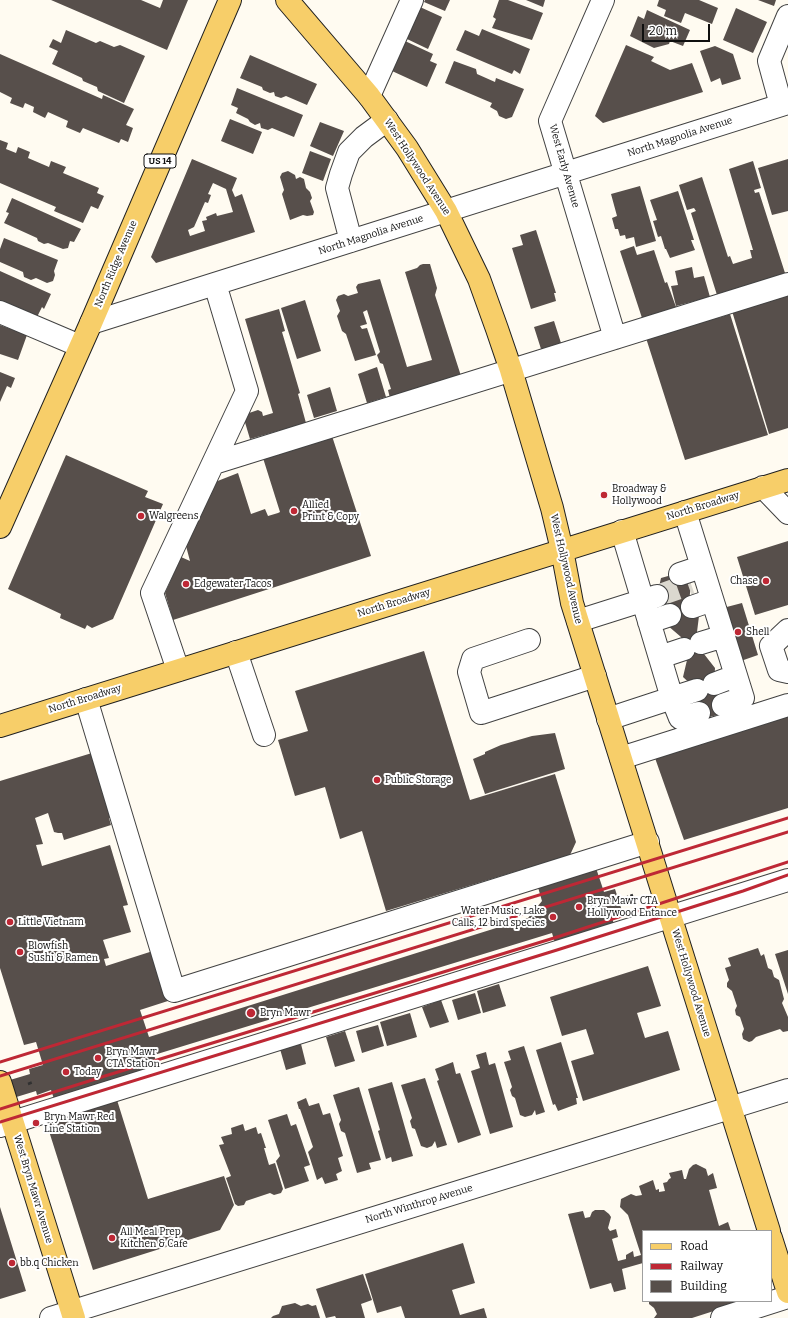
<!DOCTYPE html>
<style>
body{margin:0}
#map{position:relative;width:788px;height:1318px;overflow:hidden;background:#fffbf1;font-family:Bitter,serif}
canvas{display:block}
.legend{position:absolute;left:642px;top:1230px;width:130px;height:72px;box-sizing:border-box;background:#fff;border:1px solid #9f9f9f;margin:0;padding:5px 7px;list-style:none;font-size:12px;color:#0f0f0f}
.legend li{display:flex;align-items:center;gap:8px;height:20px}
.legend b{width:20px;border:1px solid #9f9f9f}
.scale{position:absolute;left:642px;top:24px;width:68px;height:18px;box-sizing:border-box;border:2px solid #0f0f0f;border-top:0;padding-left:5px;font-size:12px;line-height:14px;white-space:nowrap;color:#0f0f0f;-webkit-text-stroke:3px #fff;paint-order:stroke}
</style>
<div id="map">
<canvas width="788" height="1318"></canvas>
<ul class="legend">
<li><b style="height:5px;background:#f7ce69"></b>Road</li>
<li><b style="height:5px;background:#be2835"></b>Railway</li>
<li><b style="height:11px;background:#574f4b"></b>Building</li>
</ul>
<div class="scale">20 m</div>
</div>
<script>
const ctx = document.querySelector('canvas').getContext('2d');
ctx.lineJoin = 'round';
function paint(path, color) {
  ctx.fillStyle = color;
  ctx.fill(path, 'evenodd');
}
function poly(rows) {
  const path = new Path2D();
  for (const r of rows) {
    path.moveTo(r[0], r[1]);
    for (let i = 2; i < r.length; i += 2) path.lineTo(r[i], r[i + 1]);
  }
  return path;
}
function stroke(path, color, width, dash) {
  ctx.strokeStyle = color;
  ctx.lineWidth = width;
  ctx.lineCap = dash ? 'butt' : 'round';
  ctx.setLineDash(dash || []);
  ctx.stroke(path);
}
function write(font, color, halo, rows, align = 'center') {
  ctx.font = font + ' Bitter,serif';
  ctx.lineWidth = 4;
  ctx.setLineDash([]);
  ctx.textBaseline = 'middle';
  ctx.strokeStyle = halo;
  ctx.fillStyle = color;
  for (const [text, x, y, turn = 0] of rows) {
    ctx.save();
    ctx.translate(x, y);
    ctx.rotate((+turn || 0) * Math.PI / 180);
    ctx.textAlign = isNaN(turn) ? turn : align;
    if (halo) ctx.strokeText(text, 0, 0);
    ctx.fillText(text, 0, 0);
    ctx.restore();
  }
}
paint(poly([
 [51,0,141,0,160,8,163,0,188,0,167,50],
 [425,0,450,0,445,11,424,2],
 [499,0,508,0,543,13,532,40,492,28,496,19,493,17],
 [526,0,545,0,543,7],
 [659,0,699,0,718,8,712,24,685,13,681,23,664,16,666,10,657,6],
 [758,0,776,0,774,6],
 [420,7,442,17,428,49,407,39],
 [736,8,767,22,753,53,723,40],
 [647,10,690,30,683,46,670,41,669,44,654,48,630,36,638,16,644,19],
 [482,29,530,49,520,74,514,70,512,74,456,50,465,30,479,36],
 [66,30,96,43,100,41,114,47,120,45,145,56,124,103,98,91,97,87,83,81,82,78,52,64,58,51,49,47,53,39,61,43],
 [405,41,433,54,430,61,437,64,427,87,392,71],
 [626,45,654,57,651,61,670,70,692,63,703,92,603,123,595,116],
 [715,46,733,54,741,79,722,85,720,78,711,82,700,51],
 [0,54,102,99,103,95,134,109,126,125,133,128,128,142,121,139,119,143,83,128,80,133,66,127,68,121,48,112,45,118,33,112,34,107,25,103,23,108,10,103,12,98,0,92],
 [250,55,317,84,307,105,286,96,281,98,275,96,274,92,270,93,263,90,262,87,240,78],
 [454,61,476,69,477,74,495,82,496,78,524,89,512,117,506,119,499,116,497,111,490,107,492,103,445,83],
 [237,88,303,115,294,137,272,128,268,130,261,128,260,123,255,125,250,122,248,119,236,113,238,108,231,105],
 [230,119,262,132,253,154,221,141],
 [320,122,344,131,333,156,310,146],
 [0,140,8,143,6,149,16,153,18,147,30,152,28,158,49,167,51,161,66,167,63,173,99,188,97,193,104,196,98,209,91,206,83,223,54,211,56,207,0,183],
 [310,151,331,159,323,181,302,173],
 [192,159,237,178,232,190,235,197,242,194,255,232,156,263,151,257],
 [213,183,226,189,233,212,217,216,216,213,206,217,207,220,202,221,205,231,190,236,188,230,194,227,205,202,208,203,211,195,208,194],
 [788,159,788,211,772,215,758,168],
 [753,161,761,188,754,190,755,193,759,192,785,273,717,295,691,213,696,211,694,208,687,210,679,185,702,177,728,257,730,256,733,264,752,258,750,250,753,250,729,169],
 [288,171,295,175,296,179,300,177,304,179,306,188,310,192,312,198,310,201,314,212,313,215,307,216,303,215,290,220,282,194,284,190,280,177,282,173],
 [640,186,656,241,636,247,634,237,626,239,625,235,620,236,618,229,615,229,612,218,617,216,611,194],
 [678,191,694,240,691,240,695,250,670,258,666,249,665,249,661,236,658,237,653,221,657,220,650,200],
 [12,198,81,229,74,242,70,241,68,248,63,249,48,243,44,244,38,241,37,238,4,223,9,213,6,212],
 [536,230,556,293,554,293,556,301,531,309,512,248,523,245,520,235],
 [4,238,58,260,54,271,55,275,53,281,47,283,36,278,31,280,24,277,23,272,0,262,0,249],
 [634,246,637,255,654,250,665,283,667,282,676,307,642,318,620,251],
 [423,264,430,264,437,288,435,295,461,376,390,398,388,390,391,389,383,364,380,363,377,355,380,352,367,310,363,312,367,324,360,326,362,329,367,328,376,355,355,361,346,334,342,331,337,316,340,311,336,300,338,296,344,294,348,296,358,293,356,287,358,284,380,279,407,367,432,360,405,272,417,268,420,265],
 [692,267,694,278,704,276,710,297,676,306,671,286,678,285,675,271],
 [0,271,51,294,44,309,42,307,37,317,0,301],
 [788,294,788,428,769,434,732,311],
 [305,300,321,351,297,359,281,308],
 [279,309,285,331,282,332,300,393,298,394,306,423,250,439,244,419,246,414,258,410,262,412,263,416,273,413,245,319],
 [730,314,768,435,685,460,646,338,716,316,718,318],
 [554,321,561,343,541,349,534,327],
 [0,325,27,335,18,360,0,354],
 [377,367,386,397,367,403,358,374],
 [0,372,15,378,11,388,7,386,0,402],
 [330,387,337,411,314,418,307,395],
 [332,436,371,556,173,620,165,593,181,557,190,561,186,546,215,482,238,473,251,514,265,509,268,516,278,513,280,512,263,458],
 [66,455,148,491,145,497,163,504,113,619,92,628,87,625,85,629,60,618,61,614,8,589],
 [788,541,788,605,755,615,737,557],
 [679,573,691,584,689,602,699,616,697,632,704,654,715,668,714,684,727,696,722,714,705,718,693,707,697,690,683,677,687,660,681,637,667,625,671,608,657,596,661,578],
 [742,603,758,655,735,663,719,609],
 [424,651,470,800,555,774,576,842,570,855,386,911,362,831,340,839,325,787,295,796,278,740,308,731,295,691],
 [788,716,788,808,684,840,655,758],
 [555,733,565,769,485,794,473,759,485,754,485,752,501,745,532,736],
 [92,753,112,817,109,818,111,825,64,840,62,833,58,833,54,832,48,813,35,818,43,844,36,845,42,866,110,845,128,905,123,906,131,932,103,940,109,958,104,959,106,966,156,950,171,1000,140,1010,149,1037,528,918,542,901,537,884,595,865,604,892,615,889,623,914,612,917,614,925,555,943,552,933,154,1055,158,1067,54,1099,51,1090,37,1095,36,1091,0,1102,0,1083,30,1074,29,1069,43,1065,36,1042,24,1045,0,968,0,781],
 [758,948,761,956,764,954,768,968,772,970,774,977,779,980,784,999,782,1003,788,1017,788,1031,783,1032,780,1029,756,1037,752,1041,749,1042,743,1039,742,1034,744,1029,740,1017,736,1015,735,1010,737,1006,732,991,727,987,727,983,729,980,725,968,731,966,728,958],
 [788,950,788,994,775,954],
 [648,966,661,1006,637,1013,645,1038,668,1031,680,1070,583,1101,571,1061,594,1054,586,1029,562,1036,550,997],
 [499,984,506,1006,483,1013,477,991],
 [475,993,481,1013,458,1020,452,1000],
 [441,1000,449,1022,430,1028,422,1007],
 [410,1013,417,1037,387,1046,380,1022],
 [378,1025,384,1046,362,1053,356,1031],
 [345,1031,355,1061,335,1067,326,1037],
 [561,1042,578,1098,576,1098,577,1104,558,1111,555,1104,553,1105,536,1050],
 [301,1044,306,1064,286,1070,280,1049],
 [524,1046,545,1112,536,1115,535,1110,532,1115,525,1117,520,1115,515,1098,512,1096,510,1090,512,1087,504,1062,511,1060,508,1051],
 [486,1052,489,1065,495,1063,513,1127,490,1134,471,1071,480,1068,476,1055],
 [453,1062,456,1074,460,1073,481,1135,458,1143,437,1081,439,1080,435,1069],
 [425,1078,447,1145,437,1148,435,1141,432,1146,427,1148,421,1146,415,1129,412,1128,410,1121,412,1118,401,1085],
 [392,1082,413,1156,392,1162,391,1157,386,1159,378,1131,380,1130,368,1089],
 [359,1087,381,1160,369,1163,371,1169,357,1173,345,1133,341,1131,339,1124,341,1120,333,1095],
 [306,1098,309,1106,319,1103,323,1115,330,1113,343,1156,338,1158,342,1171,336,1174,338,1180,325,1184,322,1177,317,1180,308,1152,313,1147,300,1109,299,1109,297,1102],
 [117,1100,148,1199,224,1176,234,1205,220,1230,93,1270,48,1128,52,1119],
 [287,1114,291,1126,296,1124,310,1165,304,1167,309,1181,285,1189,276,1161,280,1156,268,1120],
 [243,1124,245,1131,256,1127,258,1134,261,1133,266,1148,264,1148,269,1165,275,1163,283,1189,281,1193,274,1195,270,1193,246,1201,244,1205,238,1206,235,1204,226,1178,231,1176,219,1145,224,1144,221,1137,232,1134,231,1128],
 [696,1164,706,1169,708,1176,713,1173,717,1188,709,1190,719,1226,728,1222,731,1231,643,1231,643,1263,622,1269,626,1289,614,1292,611,1283,590,1289,568,1214,583,1211,585,1218,590,1217,592,1212,595,1210,604,1210,609,1214,611,1217,608,1228,610,1231,616,1229,618,1237,612,1239,618,1261,626,1259,626,1255,633,1251,634,1257,641,1255,628,1215,620,1207,621,1199,631,1194,636,1196,642,1195,639,1186,653,1180,656,1190,659,1189,659,1192,665,1191,663,1183,667,1182,669,1179,671,1178,669,1173,682,1170,684,1179,686,1179,689,1169,693,1165],
 [0,1207,26,1291,0,1299],
 [463,1243,475,1283,452,1290,460,1315,484,1308,487,1318,405,1318,401,1306,377,1313,365,1274],
 [363,1274,372,1300,361,1304,365,1318,336,1318,335,1316,326,1318,316,1289],
 [649,1301,745,1301,692,1318,654,1318,657,1314,654,1308,649,1304],
 [295,1303,301,1306,308,1304,312,1306,316,1305,320,1318,271,1318,273,1316,279,1314,282,1306]
]), '#574f4b');
stroke(poly([
 [657,596,691,584]
]), '#dbd8cf', 22, [22, 11]);
const minor = poly([
 [603,0,550,121,615,338],
 [369,96,412,0],
 [781,105,769,61,788,16],
 [351,241,337,188,341,174,349,152,364,137,387,120],
 [0,312,80,346],
 [91,323,788,103],
 [214,463,788,284],
 [763,487,788,513],
 [685,512,743,698,723,705],
 [680,574,701,567],
 [692,607,712,600],
 [578,621,657,596],
 [649,622,670,615],
 [788,630,771,646,779,670,788,672],
 [529,640,473,659,469,672,481,713,595,676],
 [701,643,724,636],
 [236,652,264,735],
 [660,657,684,649],
 [178,670,152,593,247,391,215,284],
 [714,684,735,676],
 [697,690,672,698,680,718,699,713],
 [86,699,174,991,648,842],
 [608,719,672,698,622,531],
 [621,758,788,705],
 [0,1126,788,880],
 [51,1318,788,1090],
 [722,1318,788,1297]
]);
const major = poly([
 [287,0,369,96,407,148,446,211,479,279,497,329,511,370,552,508,562,550,572,603,769,1231],
 [0,527,91,323,230,0],
 [0,726,788,480],
 [0,1082,74,1318],
 [771,1238,788,1292]
]);
stroke(minor, '#424242', 24);
stroke(major, '#202020', 24);
stroke(poly([
 [619,900,633,895],
 [28,1084,33,1082]
]), '#313131', 2.5, [4, 2]);
stroke(minor, '#fff', 22);
stroke(major, '#f7ce69', 22);
stroke(poly([
 [0,1062,788,818],
 [0,1076,788,832],
 [0,1109,105,1076,554,938,788,862],
 [0,1122,557,950,743,891,788,875]
]), '#be2835', 3);
for (const [x, y, r, color] of [
 [604,495,4,"#be2835"],
 [294,511,4,"#be2835"],
 [141,516,4,"#be2835"],
 [766,581,4,"#be2835"],
 [186,584,4,"#be2835"],
 [738,632,4,"#be2835"],
 [377,780,4,"#be2835"],
 [579,907,4,"#be2835"],
 [553,917,4,"#be2835"],
 [10,922,4,"#be2835"],
 [20,952,4,"#be2835"],
 [251,1013,5,"#be2835"],
 [98,1058,4,"#be2835"],
 [66,1072,4,"#be2835"],
 [36,1123,4,"#be2835"],
 [112,1238,4,"#be2835"],
 [12,1263,4,"#be2835"]
]) {
  const dot = new Path2D();
  dot.arc(x, y, r, 0, 2 * Math.PI);
  ctx.fillStyle = color;
  ctx.fill(dot);
  stroke(dot, '#fff', 1.5);
}
for (const [x, y, w] of [
 [160,161,32]
]) {
  const box = new Path2D();
  box.roundRect(x - w / 2, y - 7, w, 14, 3);
  ctx.fillStyle = '#fff';
  ctx.fill(box);
  stroke(box, '#0f0f0f', 1);
}
write('bold 9px', '#0f0f0f', null, [
 ["US 14",160,161]
]);
write('10px', '#0f0f0f', '#fff', [
 ["North Magnolia Avenue",680,137,-18],
 ["West Early Avenue",564,166,74],
 ["West Hollywood Avenue",417,167,57],
 ["North Magnolia Avenue",371,235,-18],
 ["North Ridge Avenue",116,264,-67],
 ["North Broadway",703,506,-17],
 ["West Hollywood Avenue",566,569,77],
 ["North Broadway",394,603,-17],
 ["North Broadway",85,699,-17],
 ["West Hollywood Avenue",691,983,73],
 ["West Bryn Mawr Avenue",33,1189,73],
 ["North Winthrop Avenue",419,1204,-17]
]);
write('10px', '#0f0f0f', '#fff', [
 ["Broadway &",612,489],
 ["Hollywood",612,501],
 ["Allied",302,505],
 ["Print & Copy",302,517],
 ["Walgreens",149,516],
 ["Chase",758,581,"right"],
 ["Edgewater Tacos",194,584],
 ["Shell",746,632],
 ["Public Storage",385,780],
 ["Bryn Mawr CTA",587,901],
 ["Hollywood Entance",587,913],
 ["Water Music, Lake",545,911,"right"],
 ["Calls, 12 bird species",545,923,"right"],
 ["Little Vietnam",18,922],
 ["Blowfish",28,946],
 ["Sushi & Ramen",28,958],
 ["Bryn Mawr",260,1013],
 ["Bryn Mawr",106,1052],
 ["CTA Station",106,1064],
 ["Today",74,1072],
 ["Bryn Mawr Red",44,1117],
 ["Line Station",44,1129],
 ["All Meal Prep",120,1232],
 ["Kitchen & Cafe",120,1244],
 ["bb.q Chicken",20,1263]
], 'left');
</script>
